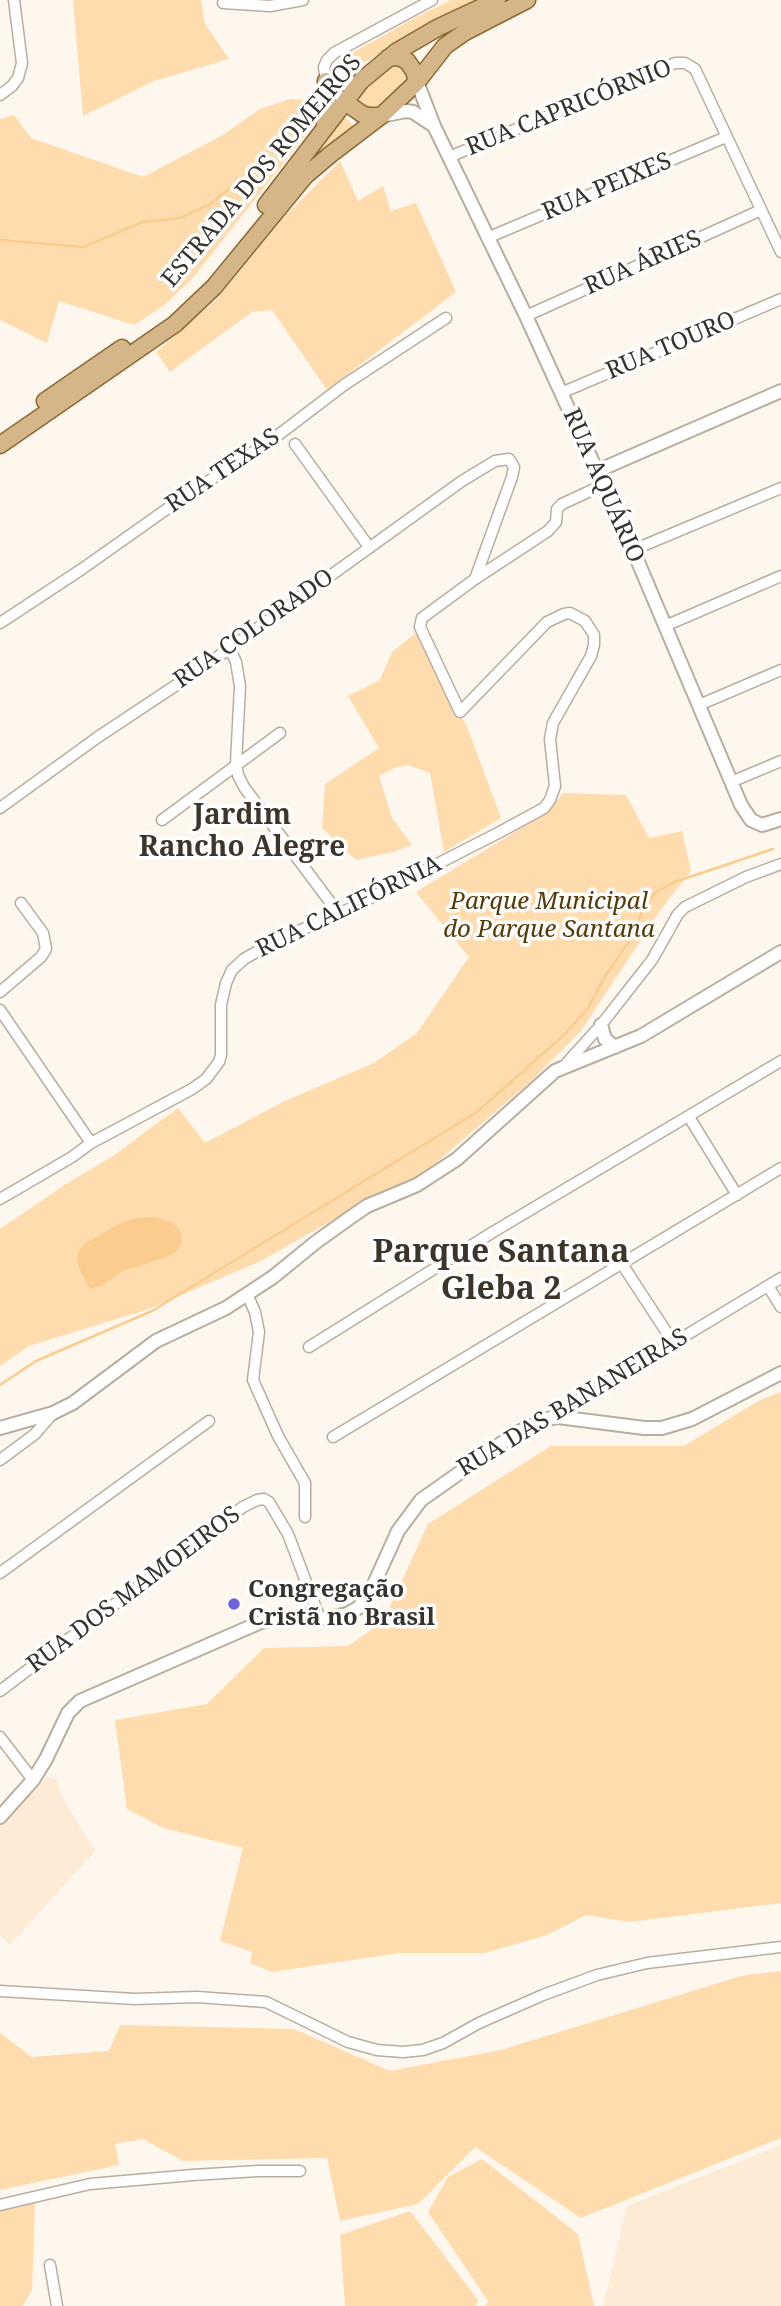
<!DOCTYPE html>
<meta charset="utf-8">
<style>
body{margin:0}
canvas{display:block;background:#fef7ee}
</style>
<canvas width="781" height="2306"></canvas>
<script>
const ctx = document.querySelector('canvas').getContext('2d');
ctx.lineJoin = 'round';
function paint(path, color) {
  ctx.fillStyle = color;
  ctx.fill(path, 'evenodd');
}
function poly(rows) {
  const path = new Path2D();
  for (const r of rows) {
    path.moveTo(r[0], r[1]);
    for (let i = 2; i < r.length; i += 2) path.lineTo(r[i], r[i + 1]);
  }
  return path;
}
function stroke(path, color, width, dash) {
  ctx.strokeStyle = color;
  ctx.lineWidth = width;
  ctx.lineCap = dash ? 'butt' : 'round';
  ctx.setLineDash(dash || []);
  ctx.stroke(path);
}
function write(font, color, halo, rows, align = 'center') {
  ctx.font = font + ' "Noto Serif",serif';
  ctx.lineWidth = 7;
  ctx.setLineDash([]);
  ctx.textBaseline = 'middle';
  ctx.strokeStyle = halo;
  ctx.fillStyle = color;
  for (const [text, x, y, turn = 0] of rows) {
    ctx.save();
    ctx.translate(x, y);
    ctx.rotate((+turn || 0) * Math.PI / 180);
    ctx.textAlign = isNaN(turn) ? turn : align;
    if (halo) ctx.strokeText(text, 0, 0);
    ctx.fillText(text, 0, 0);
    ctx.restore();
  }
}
paint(poly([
 [47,1777,57,1780,61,1795,95,1851,10,1945,0,1935,0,1825],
 [781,2145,781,2306,603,2306,627,2206]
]), '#fcecd6');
paint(poly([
 [73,0,201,0,205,24,229,59,154,81,83,116],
 [451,0,484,0,402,41,353,69,347,56,411,20],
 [397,65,405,70,407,77,403,83,393,94,374,108,367,109,361,105,358,100,365,89,388,68],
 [290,99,311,100,318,115,314,125,191,280,163,306,134,325,59,301,47,343,0,320,0,119,14,115,31,138,143,177,223,135,260,109],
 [344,113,346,118,354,126,308,162],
 [340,161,358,201,383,186,391,211,416,203,456,292,327,390,272,310,252,312,170,372,156,352,215,301,286,215],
 [418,631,452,705,466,724,501,818,444,852,430,773,408,765,394,768,379,776,392,818,412,845,393,852,356,860,322,828,325,784,379,748,348,696,380,680,392,652],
 [563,793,626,795,649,838,682,831,691,871,662,908,581,1031,530,1082,416,1180,342,1215,259,1262,146,1310,29,1346,0,1366,0,1229,66,1184,113,1156,178,1108,205,1143,285,1101,374,1063,417,1033,469,957,416,892,548,812],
 [781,1392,781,1903,629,1922,586,1915,547,1935,485,1953,399,1953,272,1972,250,1963,252,1952,220,1941,243,1848,163,1828,127,1809,115,1720,207,1704,264,1648,348,1646,383,1622,428,1524,551,1446,684,1446,760,1400],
 [781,1971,781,2138,581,2218,475,2147,418,2204,340,2221,327,2158,183,2161,143,2139,115,2144,119,2165,0,2190,0,2033,32,2057,109,2051,120,2025,294,2029,390,2071,501,2050,741,1976],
 [482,2159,578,2234,594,2306,486,2306,488,2301,428,2212,448,2177],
 [35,2203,32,2290,23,2306,0,2306,0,2208],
 [410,2211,478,2300,476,2306,345,2306,340,2235]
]), '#ffdcad');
paint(poly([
 [156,1217,174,1224,180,1231,182,1241,178,1249,170,1256,123,1271,100,1286,90,1289,79,1268,77,1259,79,1250,86,1243,119,1224,137,1218]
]), '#facc8d');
stroke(poly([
 [0,240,83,247,143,222,180,218,209,205,245,176,284,131,309,113],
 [0,1385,36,1361,152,1311,477,1112,565,1034,588,1008,604,978,632,937,642,912,655,893,672,883,773,849]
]), '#facc8d', 2.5);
const minor = poly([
 [223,3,270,6,303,0],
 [326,81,340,86,359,81],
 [0,95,12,86,18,78,22,63,14,0],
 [345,102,326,81,324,67,327,60,334,53,432,0],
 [449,157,675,63,685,63,695,69,781,252],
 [487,238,726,137],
 [526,316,761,210],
 [561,393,781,299],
 [295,444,369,547],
 [633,550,781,488],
 [0,623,82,569,181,499,273,439,344,385,446,318],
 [665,626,781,576],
 [229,647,236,662,240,686,236,763,238,775,244,787,339,914],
 [699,705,781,670],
 [731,782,781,761],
 [0,808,98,737,205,666,462,481,495,461,509,459,514,467,512,477,475,579],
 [162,820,280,733],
 [0,992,41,957,46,949,43,933,21,903],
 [0,1010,91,1143],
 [564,1066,601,1025,652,960,678,914,685,907,746,877,781,864],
 [689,1117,737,1195],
 [0,1199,72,1157,91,1143,192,1089,206,1079,219,1062,221,1055,221,1005,226,983,232,970,244,959,279,939,339,914,500,832,544,808,550,800,555,786,550,739,553,723,591,656,594,645,594,635,585,621,570,613,564,614,547,622,460,712,420,627,421,622,422,618,475,579,548,531,556,522,557,509,562,504,603,485],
 [622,1264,673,1342],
 [768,1286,781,1307],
 [247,1294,255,1312,259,1332,253,1380,278,1436,305,1483,305,1517],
 [309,1347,493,1232,781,1061],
 [551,1417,634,1364,660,1351,781,1278],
 [333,1437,781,1168],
 [0,1460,35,1434,53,1413],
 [0,1573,209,1421],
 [0,1691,243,1507,257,1500,264,1499,269,1502,288,1534,320,1619],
 [0,1737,33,1780],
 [0,1991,135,1999,197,1997,266,2002,348,2042,377,2050,403,2052,423,2050,443,2043,479,2023,543,1995,597,1975,647,1963,781,1947],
 [0,2205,90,2184,193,2175,258,2171,300,2171],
 [50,2265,57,2306]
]);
const tertiary = poly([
 [417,82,434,126,526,316,633,550,741,805,751,820,762,825,781,819],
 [381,116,406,111,413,112,434,126],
 [597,471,781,391],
 [601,1025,605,1039,615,1047],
 [0,1428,53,1413,73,1403,156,1341,226,1308,273,1277,316,1242,351,1217,367,1206,417,1185,457,1159,555,1071,641,1036,781,952],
 [0,1817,33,1780,46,1759,68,1713,80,1701,261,1622,281,1618,328,1618,347,1614,358,1608,369,1595,398,1531,421,1500,516,1433,547,1419,558,1417,644,1428,662,1428,692,1419,781,1373]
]);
const primary = poly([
 [388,58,399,57,407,61,414,71,417,82],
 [345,102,362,114,368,116,381,116],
 [325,124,328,110,326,81],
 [266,205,361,81,396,52,439,27,497,0],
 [45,401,122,348],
 [0,445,175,324,214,287,305,176,331,154,381,116,417,82,445,46,465,32,527,0]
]);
stroke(minor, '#b8aea0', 13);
stroke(tertiary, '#b8aea0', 16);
stroke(primary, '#8b6934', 19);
stroke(minor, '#fff', 10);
stroke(tertiary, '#fff', 12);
stroke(primary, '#d5b688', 16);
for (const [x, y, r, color] of [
 [234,1604,7,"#7162dc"]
]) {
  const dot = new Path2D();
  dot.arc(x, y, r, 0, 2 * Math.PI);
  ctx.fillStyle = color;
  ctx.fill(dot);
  stroke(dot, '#fff', 2.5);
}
write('24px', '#36322d', '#fff', [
 ["RUA CAPRICÓRNIO",569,108,-22],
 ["ESTRADA DOS ROMEIROS",262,171,-50],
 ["RUA PEIXES",607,187,-23],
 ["RUA ÁRIES",643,263,-24],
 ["RUA TOURO",671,346,-23],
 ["RUA TEXAS",223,471,-34],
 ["RUA AQUÁRIO",603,486,66],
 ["RUA COLORADO",254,629,-35],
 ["RUA CALIFÓRNIA",349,907,-26],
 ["RUA DAS BANANEIRAS",573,1403,-31],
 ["RUA DOS MAMOEIROS",134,1590,-37]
]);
write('italic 24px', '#573a06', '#fff', [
 ["Parque Municipal",549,902],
 ["do Parque Santana",549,930]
]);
write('bold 24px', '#36322d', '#fff', [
 ["Congregação",248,1590],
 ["Cristã no Brasil",248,1618]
], 'left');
write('bold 28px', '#3d3529', '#fff', [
 ["Jardim",242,816],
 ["Rancho Alegre",242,848]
]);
write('bold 32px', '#3d3529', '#fff', [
 ["Parque Santana",501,1253],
 ["Gleba 2",501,1290]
]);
</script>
